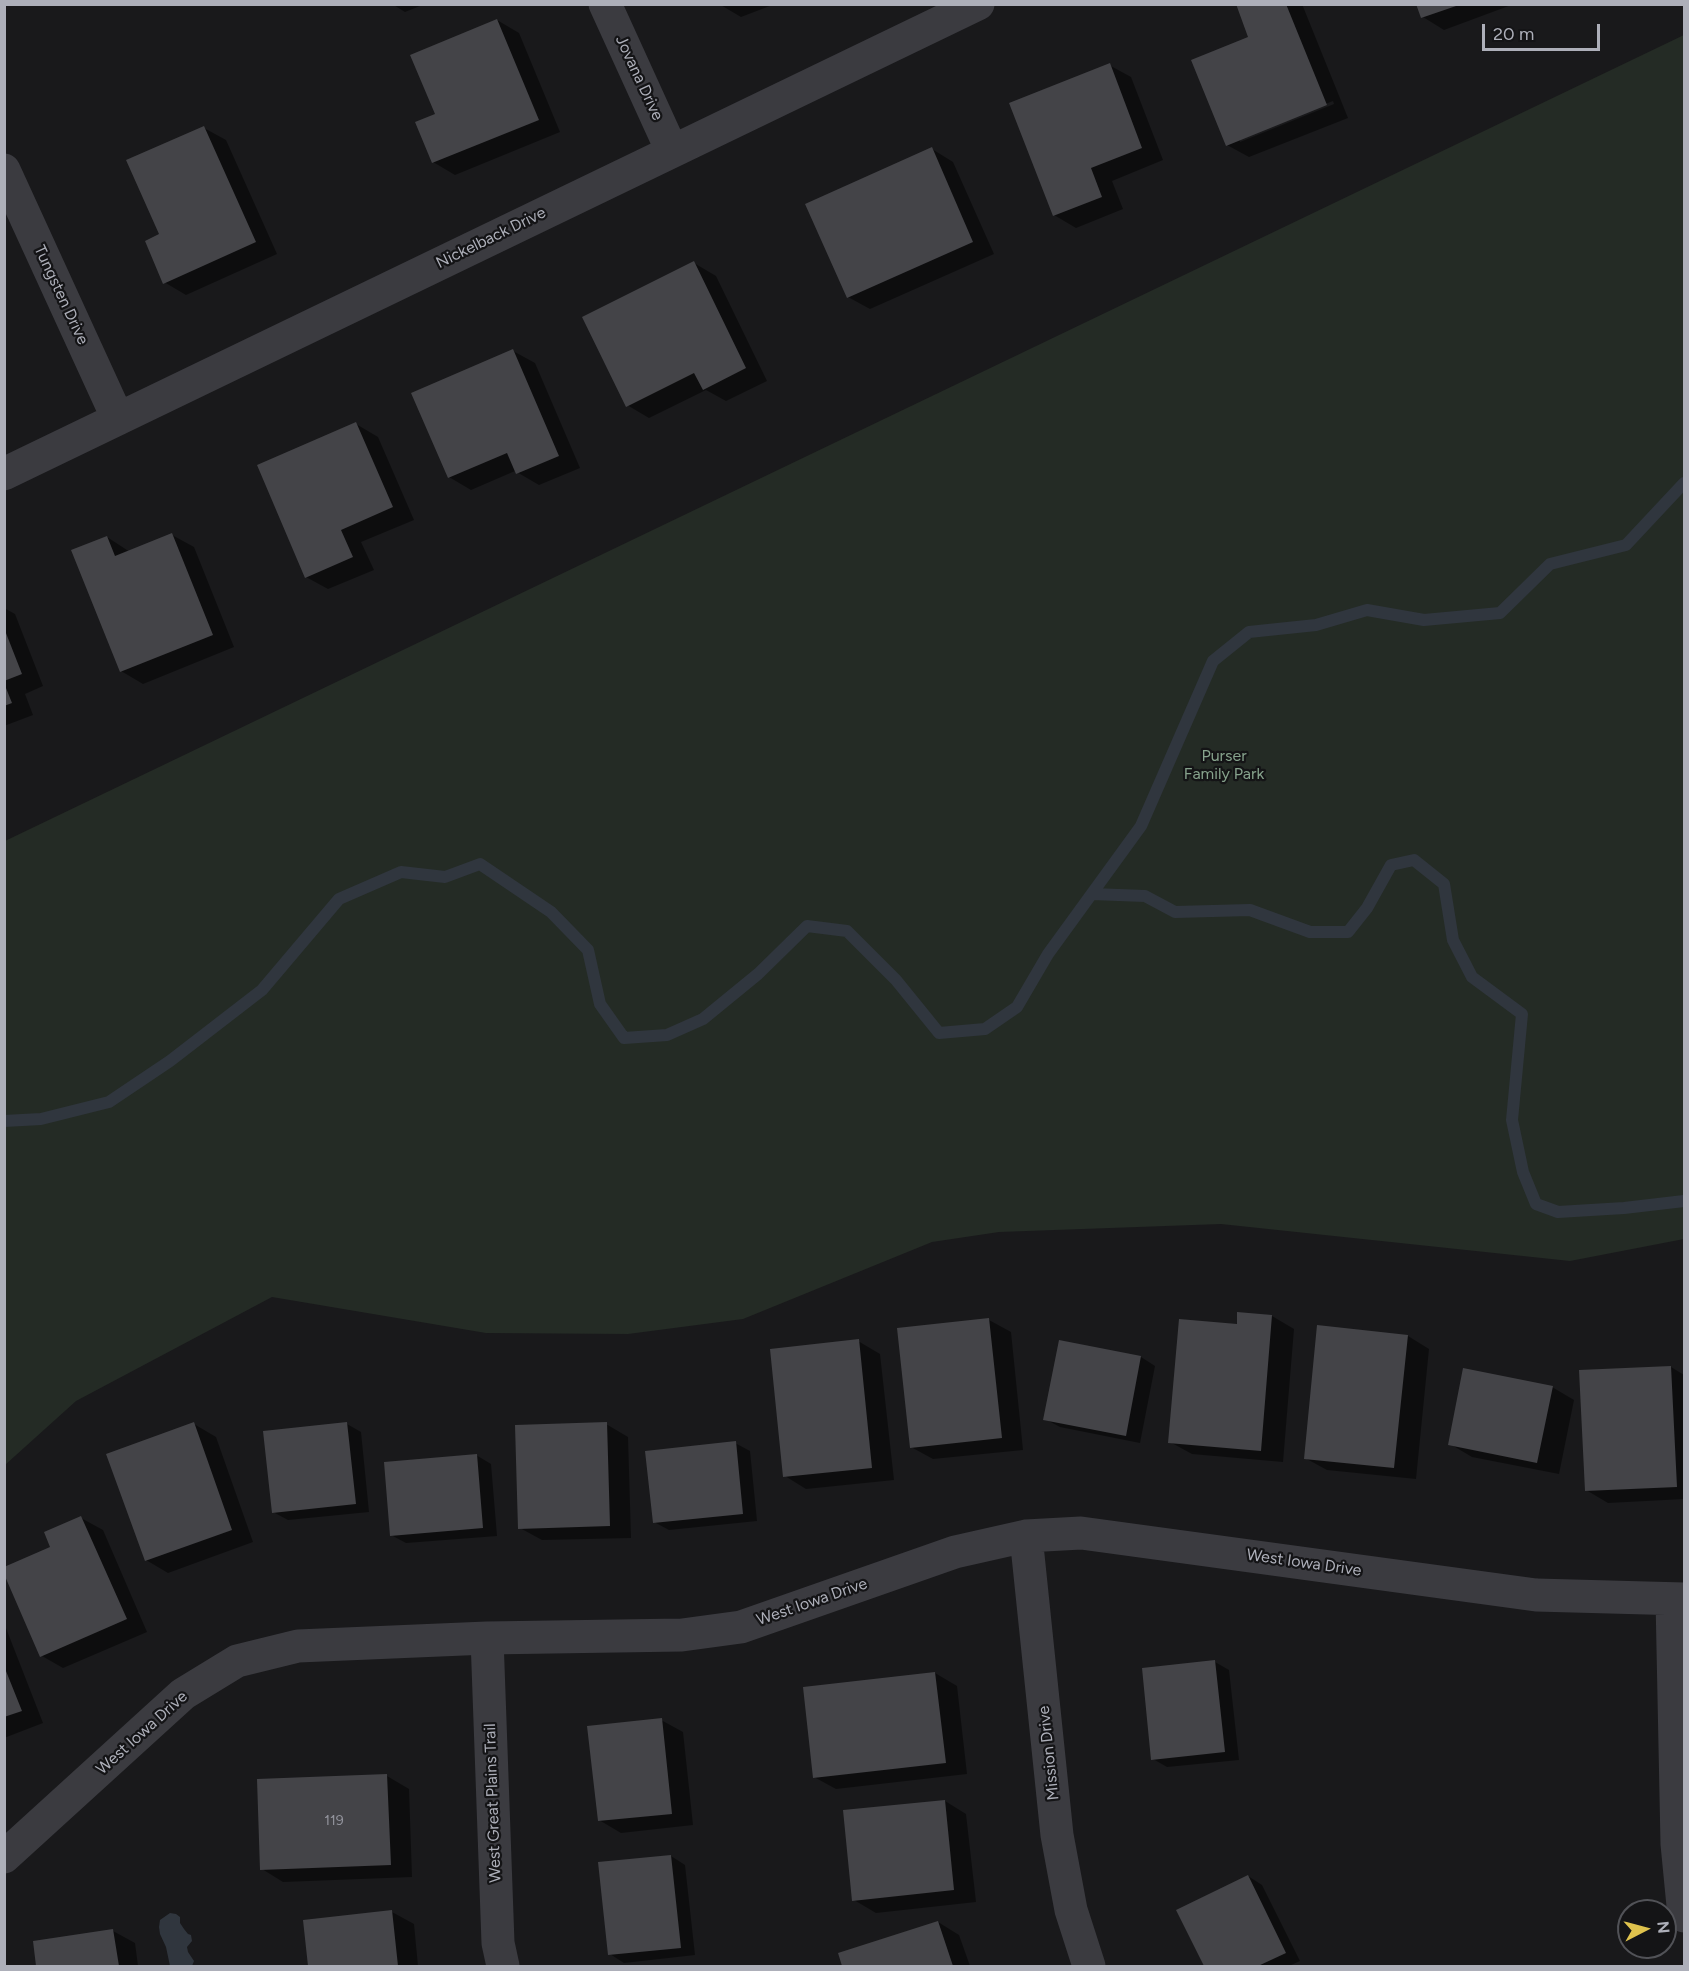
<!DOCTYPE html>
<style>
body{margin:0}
#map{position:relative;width:1689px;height:1971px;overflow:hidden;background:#19191b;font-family:Figtree,sans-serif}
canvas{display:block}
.frame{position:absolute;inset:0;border:6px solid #adafb9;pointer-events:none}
.north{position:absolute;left:1617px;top:1899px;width:60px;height:60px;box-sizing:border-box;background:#141416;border:2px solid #515257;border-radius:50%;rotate:84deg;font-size:16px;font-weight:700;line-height:24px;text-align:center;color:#adafb9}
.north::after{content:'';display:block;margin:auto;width:21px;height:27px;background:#dfc24d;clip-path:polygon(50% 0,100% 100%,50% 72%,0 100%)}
.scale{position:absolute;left:1482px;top:24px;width:118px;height:27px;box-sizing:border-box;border:3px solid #adafb9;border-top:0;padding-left:8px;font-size:18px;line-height:21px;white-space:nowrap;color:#adafb9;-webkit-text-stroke:4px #141416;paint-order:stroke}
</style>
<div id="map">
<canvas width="1689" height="1971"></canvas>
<div class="frame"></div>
<div class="north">N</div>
<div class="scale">20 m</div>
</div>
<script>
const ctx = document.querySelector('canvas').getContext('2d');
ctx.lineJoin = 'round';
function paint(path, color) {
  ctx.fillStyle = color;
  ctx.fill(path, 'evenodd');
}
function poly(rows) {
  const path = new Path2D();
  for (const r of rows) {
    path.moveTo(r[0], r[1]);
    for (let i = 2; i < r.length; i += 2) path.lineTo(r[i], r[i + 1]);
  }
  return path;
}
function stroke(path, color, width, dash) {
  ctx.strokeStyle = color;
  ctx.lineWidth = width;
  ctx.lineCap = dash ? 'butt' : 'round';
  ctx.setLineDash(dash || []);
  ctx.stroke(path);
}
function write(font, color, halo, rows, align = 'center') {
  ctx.font = font + ' Figtree,sans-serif';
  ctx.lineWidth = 4.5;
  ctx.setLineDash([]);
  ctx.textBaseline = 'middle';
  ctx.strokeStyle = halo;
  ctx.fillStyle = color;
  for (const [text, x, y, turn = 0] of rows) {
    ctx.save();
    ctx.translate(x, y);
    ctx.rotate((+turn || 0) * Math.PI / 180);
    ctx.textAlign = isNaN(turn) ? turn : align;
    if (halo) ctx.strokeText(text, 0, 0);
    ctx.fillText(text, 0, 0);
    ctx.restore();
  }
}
paint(poly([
 [1684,35,1684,1239,1570,1261,1221,1224,999,1232,932,1242,743,1319,628,1334,486,1333,272,1297,76,1401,5,1465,5,841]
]), '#242b25');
paint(poly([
 [170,1913,176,1914,180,1917,180,1923,184,1929,188,1934,191,1935,192,1941,187,1947,188,1952,194,1961,192,1966,170,1966,166,1947,160,1934,159,1927,160,1920]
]), '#30363e');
paint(poly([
 [392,4,425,4,405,12],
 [719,4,775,4,741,17],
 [1237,4,1302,4,1348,118,1249,157,1227,145,1250,37],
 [1333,101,1334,104,1240,142,1240,138],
 [1418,4,1514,4,1444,30,1423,17],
 [497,20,519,33,560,132,455,175,433,162,437,115],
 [1109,65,1131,77,1163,160,1112,181,1123,209,1076,228,1054,215],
 [204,128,226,140,277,254,186,295,164,282,161,235],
 [932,149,953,162,994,254,870,309,848,297],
 [694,263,716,276,767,381,726,401,706,390,649,418,627,405],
 [513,351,535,363,580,468,539,485,515,471,471,490,449,477],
 [356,424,378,437,414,520,361,542,374,570,328,589,306,577],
 [172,535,194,547,234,647,143,684,121,671,107,537,130,552],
 [4,608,15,614,43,686,25,694,33,715,4,726],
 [1272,1316,1294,1329,1283,1462,1192,1454,1170,1442],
 [989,1320,1011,1332,1023,1450,933,1459,911,1447],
 [1408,1336,1429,1349,1416,1479,1327,1470,1305,1458],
 [858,1341,880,1354,894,1480,806,1489,785,1476],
 [1060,1341,1141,1357,1155,1366,1140,1443,1060,1427,1045,1419],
 [1671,1367,1684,1375,1684,1499,1608,1503,1586,1490],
 [1552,1387,1574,1400,1559,1474,1472,1457,1450,1444],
 [194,1424,216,1437,253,1542,168,1573,146,1560],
 [347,1424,361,1432,369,1512,288,1520,273,1512],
 [606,1424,628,1437,631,1538,542,1540,520,1528],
 [735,1443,750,1451,757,1521,669,1530,654,1522],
 [476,1455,491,1464,497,1536,406,1543,391,1535],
 [81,1518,103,1530,147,1632,63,1668,42,1656,52,1548],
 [4,1623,43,1723,4,1738],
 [1215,1662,1229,1670,1239,1760,1167,1767,1153,1759],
 [935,1673,957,1686,967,1774,836,1789,814,1777,804,1688],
 [661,1720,683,1732,693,1825,621,1833,599,1820],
 [387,1776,409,1789,412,1877,283,1882,262,1869],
 [945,1801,966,1814,976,1902,876,1913,854,1900],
 [671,1856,685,1865,695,1955,624,1963,610,1954],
 [1248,1876,1262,1885,1300,1961,1289,1966,1206,1966,1178,1911],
 [392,1912,414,1924,418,1966,310,1966,305,1921],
 [938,1922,959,1935,970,1966,844,1966,840,1954],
 [113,1931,135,1943,138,1966,38,1966,34,1942]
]), '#0007');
stroke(poly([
 [1092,894,1145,896,1175,912,1250,910,1310,932,1348,932,1367,908,1391,865,1414,860,1444,884,1453,940,1472,977,1522,1014,1512,1120,1523,1172,1536,1204,1558,1212,1624,1208,1684,1201],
 [4,1121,41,1119,109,1102,170,1061,262,990,339,899,401,872,445,877,480,864,551,912,588,950,600,1004,624,1038,667,1035,703,1019,758,974,807,926,847,931,896,980,939,1033,985,1029,1017,1007,1048,954,1141,826,1213,661,1249,632,1316,625,1367,610,1424,620,1500,613,1550,564,1626,545,1684,483]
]), '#30363e', 12);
paint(poly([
 [1236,4,1286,4,1327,105,1226,146,1191,60,1248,37],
 [1416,4,1458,4,1459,5,1421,18],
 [497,19,539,120,432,163,415,122,435,114,410,55],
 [1110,63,1142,148,1091,168,1102,197,1053,216,1009,103],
 [204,126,256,242,163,284,145,241,159,234,126,160],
 [932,147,973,242,847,298,805,204],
 [694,261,746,368,703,390,694,373,626,407,582,317],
 [513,349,559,456,516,474,507,453,448,478,411,393],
 [356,422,393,507,341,530,353,557,305,578,257,465],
 [172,533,213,635,120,672,71,550,107,536,115,556],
 [4,628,22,674,4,681],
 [4,683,12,703,4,706],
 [1237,1312,1272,1315,1261,1451,1168,1443,1179,1319,1237,1324],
 [989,1318,1002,1438,910,1448,897,1328],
 [1317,1325,1408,1335,1394,1468,1304,1459],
 [859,1339,872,1468,783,1477,770,1349],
 [1059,1340,1141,1356,1126,1436,1043,1420],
 [1671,1366,1677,1487,1585,1491,1579,1370],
 [1463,1368,1553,1386,1537,1463,1448,1445],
 [194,1422,232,1530,145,1561,106,1454],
 [347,1422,356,1504,272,1513,263,1431],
 [607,1422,610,1526,518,1529,515,1425],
 [736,1441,743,1514,653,1523,645,1451],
 [477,1454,483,1528,390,1536,384,1462],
 [81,1516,127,1619,40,1657,4,1574,4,1567,50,1547,44,1532],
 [1215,1660,1225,1752,1151,1760,1142,1668],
 [4,1666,22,1711,4,1717],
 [935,1672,946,1763,813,1778,803,1687],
 [662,1718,672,1814,598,1821,587,1726],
 [387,1774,391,1865,260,1870,257,1779],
 [945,1800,954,1890,852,1901,843,1810],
 [671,1855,681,1948,608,1955,598,1862],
 [1248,1875,1286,1953,1258,1966,1204,1966,1176,1910],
 [392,1910,398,1966,308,1966,303,1920],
 [938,1921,953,1966,842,1966,838,1953],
 [113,1929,119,1966,36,1966,33,1941]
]), '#444448');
stroke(poly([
 [605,4,672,151],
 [4,170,118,419],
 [4,474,978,4],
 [1026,1536,1057,1835,1071,1910,1089,1966],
 [1672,1599,1677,1844,1684,1916],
 [487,1638,498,1943,503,1966],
 [4,1857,183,1694,237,1661,298,1646,487,1638,682,1635,741,1627,955,1552,1026,1536,1081,1533,1536,1595,1684,1599]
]), '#3b3b40', 33);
write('14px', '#93949d', null, [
 ["119",334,1821]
]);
write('16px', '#adafb9', '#141416', [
 ["Jovana Drive",639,78,65],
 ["Nickelback Drive",491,238,-26],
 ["Tungsten Drive",61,295,65],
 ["West Iowa Drive",1304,1563,8],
 ["West Iowa Drive",812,1602,-19],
 ["West Iowa Drive",142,1733,-42],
 ["Mission Drive",1049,1753,-96],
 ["West Great Plains Trail",493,1803,-92]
]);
write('16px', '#86a28c', '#141416', [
 ["Purser",1224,756],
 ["Family Park",1224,774]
]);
</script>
